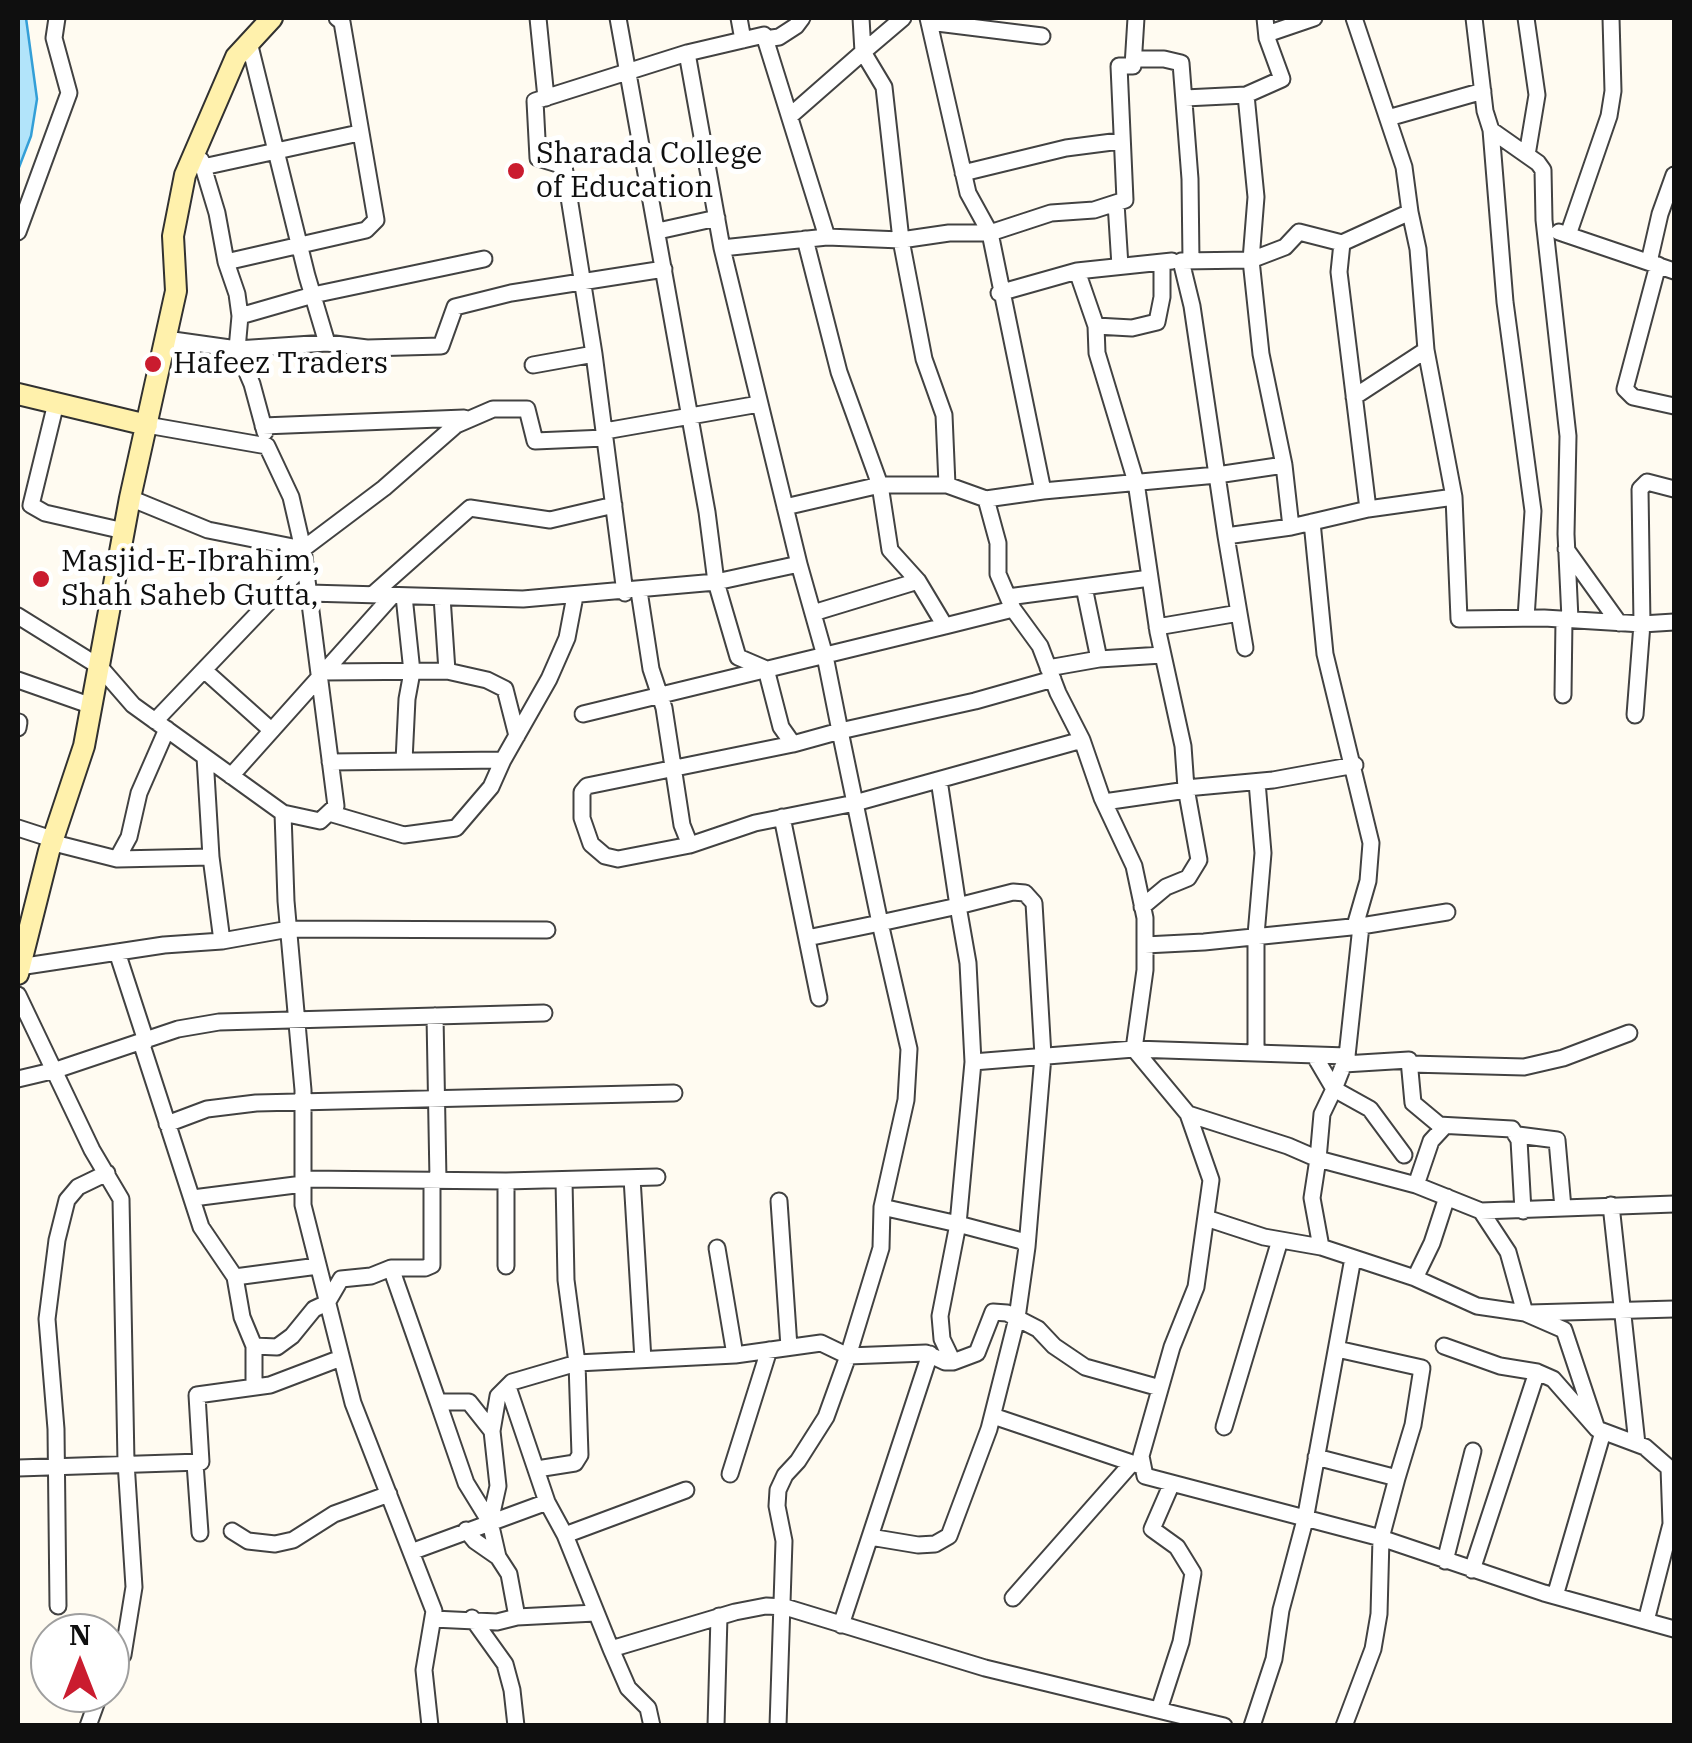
<!DOCTYPE html>
<style>
body{margin:0}
#map{position:relative;width:1692px;height:1743px;overflow:hidden;background:#fffbf1;font-family:"IBM Plex Serif",serif}
canvas{display:block}
.frame{position:absolute;inset:0;border:20px solid #0f0f0f;pointer-events:none}
.north{position:absolute;left:30px;top:1613px;width:100px;height:100px;box-sizing:border-box;background:#fff;border:2px solid #9f9f9f;border-radius:50%;rotate:0deg;font-size:28px;font-weight:700;line-height:40px;text-align:center;color:#0f0f0f}
.north::after{content:'';display:block;margin:auto;width:35px;height:45px;background:#ca1c2f;clip-path:polygon(50% 0,100% 100%,50% 72%,0 100%)}
</style>
<div id="map">
<canvas width="1692" height="1743"></canvas>
<div class="frame"></div>
<div class="north">N</div>
</div>
<script>
const ctx = document.querySelector('canvas').getContext('2d');
ctx.lineJoin = 'round';
function paint(path, color) {
  ctx.fillStyle = color;
  ctx.fill(path, 'evenodd');
}
function poly(rows) {
  const path = new Path2D();
  for (const r of rows) {
    path.moveTo(r[0], r[1]);
    for (let i = 2; i < r.length; i += 2) path.lineTo(r[i], r[i + 1]);
  }
  return path;
}
function stroke(path, color, width, dash) {
  ctx.strokeStyle = color;
  ctx.lineWidth = width;
  ctx.lineCap = dash ? 'butt' : 'round';
  ctx.setLineDash(dash || []);
  ctx.stroke(path);
}
function write(font, color, halo, rows, align = 'center') {
  ctx.font = font + ' "IBM Plex Serif",serif';
  ctx.lineWidth = 10;
  ctx.setLineDash([]);
  ctx.textBaseline = 'middle';
  ctx.strokeStyle = halo;
  ctx.fillStyle = color;
  for (const [text, x, y, turn = 0] of rows) {
    ctx.save();
    ctx.translate(x, y);
    ctx.rotate((+turn || 0) * Math.PI / 180);
    ctx.textAlign = isNaN(turn) ? turn : align;
    if (halo) ctx.strokeText(text, 0, 0);
    ctx.fillText(text, 0, 0);
    ctx.restore();
  }
}
const water = poly([
 [18,18,26,18,37,99,31,136,18,170,18,18]
]);
paint(water, '#b2e4fa');
stroke(water, '#349fd7', 2.5);
const street = poly([
 [538,18,546,98],
 [739,18,743,40],
 [861,18,863,52],
 [928,18,968,193,990,233,1043,491,1217,475,1192,306,1181,261,1251,260,1285,247,1299,232,1342,243],
 [1265,18,1267,38,1282,79,1246,95,1256,197,1251,260,1261,354,1284,465,1217,475,1226,536,1291,527,1368,509,1339,272,1342,243,1410,212,1404,167,1354,18],
 [1474,18,1485,111,1491,130,1538,163,1543,170,1544,220,1568,436,1566,534,1570,619],
 [1526,18,1537,95,1527,155],
 [929,22,1042,36],
 [1267,34,1314,18],
 [765,39,779,37,796,26,802,18],
 [249,42,307,276,327,343,367,348,441,346,455,307,511,293,664,269],
 [863,52,903,18],
 [1134,59,1164,59,1181,63,1190,179,1191,261],
 [1185,98,1246,95],
 [790,116,863,52,884,87,901,240,949,233,990,233,1051,213,1094,210,1125,200,1119,66,1133,66,1136,18],
 [1388,118,1483,91],
 [1491,130,1505,302,1533,511,1526,618],
 [201,160,217,213,226,262],
 [203,167,359,133],
 [963,173,1066,148,1120,141],
 [1116,203,1120,266],
 [658,231,717,218],
 [18,232,69,93,54,38,57,18],
 [1559,232,1674,271],
 [1568,235,1609,116,1613,91,1611,18],
 [805,239,839,372,880,485,890,550,918,581,945,626,1013,609,998,574,998,543,986,499],
 [722,248,799,564],
 [1649,262,1660,214,1674,175],
 [1658,265,1625,389,1633,397,1674,406],
 [1077,271,1096,326],
 [999,293,1077,271,1172,261],
 [240,316,313,295,484,259],
 [166,339,237,349,252,384,265,432],
 [327,343,237,349,240,316,237,294,226,262,366,230,376,220,342,22,337,18],
 [533,365,594,354],
 [1354,397,1426,350],
 [56,403,31,505,45,513,124,531],
 [147,425,267,446,291,497,303,549,384,488,456,425,493,409,527,409,535,441,605,438],
 [263,426,464,418],
 [605,431,759,404],
 [1284,465,1291,527],
 [947,485,986,499,1043,491],
 [1454,497,1459,619,1544,618,1642,624,1674,622],
 [130,498,208,530,303,549,336,806,320,821,283,813],
 [785,507,880,485,947,485,944,415,924,359,901,240,827,237],
 [1368,509,1454,497,1426,350,1418,249,1410,212],
 [1312,522,1325,654,1371,843,1368,881,1355,926],
 [1566,549,1619,623],
 [639,591,651,669,664,708,682,825,690,845,755,823,855,803,1082,740,1102,798,1134,866,1145,918,1145,970,1134,1049,1188,1114,1211,1180,1196,1287,1172,1347,1141,1456,1145,1476,1381,1538,1544,1593,1674,1629],
 [309,593,523,599,716,582,707,512,618,18],
 [625,593,594,354,564,166,538,158,535,101,687,53,764,35,827,237,722,248,687,53],
 [372,595,470,508,550,520,614,505],
 [404,596,412,672,407,699,404,761],
 [442,597,447,671,487,680,505,689,517,736],
 [1008,597,1150,578],
 [1013,609,1040,646,1058,693,1082,740],
 [813,613,918,581],
 [1239,613,1245,648],
 [18,616,100,667,133,705,283,813,286,901,303,1090,303,1205,353,1403,434,1611,424,1670,430,1726],
 [1157,627,1239,613,1226,536],
 [1099,659,1162,655],
 [1048,668,1099,659,1084,587],
 [204,670,271,730],
 [323,672,447,671],
 [18,680,92,706],
 [1563,695,1564,619],
 [583,714,945,626],
 [1635,715,1642,624,1640,489,1647,482,1674,489],
 [155,721,305,564],
 [18,728,19,722],
 [205,757,211,857,222,941,289,929,547,930],
 [330,762,503,760,549,679,567,638,575,596],
 [231,776,392,596],
 [1186,788,1273,780,1355,765],
 [1104,802,1187,790],
 [329,813,404,835,456,828,491,787,503,760],
 [782,817,819,998],
 [18,828,55,840],
 [54,843,117,859,129,837,139,793,167,729],
 [690,845,618,859,605,856,591,844,582,818,582,792,587,786,793,744],
 [117,859,211,857],
 [1142,907,1166,887,1188,878,1199,860,1186,788,1183,746,1158,632,1136,482,1097,353,1096,326,1132,328,1157,322,1162,297,1162,262],
 [807,938,880,923,840,731,825,656,799,564,716,582,738,657,766,669,781,727,793,744,840,731,975,701,1053,679],
 [1145,945,1204,942,1361,926,1447,912],
 [117,952,146,1041],
 [19,967,164,945,222,941],
 [18,995,92,1150,121,1199,126,1462,134,1587,123,1655,110,1674],
 [435,1016,438,1180],
 [141,1042,201,1227,235,1277],
 [1256,1052,1256,935,1263,853,1257,782],
 [1347,1056,1334,1089,1370,1109,1404,1155],
 [973,1062,1134,1049,1347,1056,1361,926],
 [1344,1064,1409,1060,1413,1103,1443,1128,1431,1141,1416,1185],
 [1410,1064,1524,1067,1563,1058,1629,1033],
 [18,1079,56,1070,178,1029,219,1022,544,1013],
 [1188,1114,1288,1146,1318,1159,1322,1114,1334,1089,1314,1055],
 [167,1124,207,1109,256,1103,674,1093],
 [1438,1125,1512,1129,1519,1140,1523,1211],
 [1518,1135,1557,1140,1563,1208],
 [632,1178,643,1360],
 [303,1179,506,1181,657,1177],
 [1447,1197,1432,1243,1415,1278,1477,1306,1525,1313,1508,1252,1481,1211],
 [193,1198,303,1184],
 [779,1201,789,1347],
 [1611,1205,1637,1444],
 [882,1207,958,1224,940,1316,942,1339,953,1362],
 [1206,1218,1264,1237,1321,1247,1415,1278],
 [1321,1247,1312,1198,1318,1159,1416,1185,1481,1211,1674,1204],
 [717,1248,735,1355],
 [506,1266,506,1181],
 [391,1268,438,1402],
 [1529,1313,1674,1309],
 [254,1346,277,1347,292,1336,314,1309,327,1303,341,1279,371,1276,391,1268,425,1268,432,1265,432,1180],
 [1444,1346,1500,1366,1537,1372,1553,1379,1597,1429,1564,1330,1525,1313],
 [254,1387,254,1346,242,1317,235,1277,318,1266],
 [508,1387,547,1502],
 [993,1416,1141,1466],
 [1224,1427,1280,1240],
 [1597,1429,1645,1447,1669,1468,1674,1468],
 [1316,1457,1397,1478,1413,1425,1422,1368,1337,1349],
 [195,1463,200,1533],
 [18,1468,201,1462,197,1395,270,1385,341,1358],
 [537,1469,575,1463,580,1455,577,1363,566,1280,564,1180],
 [730,1474,769,1350],
 [490,1522,498,1486,492,1431],
 [232,1531,248,1541,275,1544,293,1540,334,1514,389,1494],
 [565,1535,686,1490],
 [870,1537,918,1545,935,1544,949,1536,989,1429,1017,1318,1027,1247,1022,1241,958,1224,973,1062,968,963,958,906,1013,892,1025,893,1034,903,1043,1056,1027,1247],
 [411,1552,547,1502,565,1535,611,1649,735,1612,766,1606,785,1607,985,1668,1224,1726],
 [498,1557,490,1522,466,1483,438,1402,469,1402,492,1431,498,1396,512,1382,577,1363,735,1355,821,1343,848,1356,881,1248,882,1207,906,1100,909,1049,880,923,958,906,939,780],
 [1445,1561,1473,1451],
 [1472,1570,1537,1372],
 [1555,1596,1603,1432],
 [1013,1598,1132,1463],
 [58,1606,56,1429,47,1319,57,1240,67,1200,78,1187,107,1173],
 [517,1617,595,1613],
 [472,1618,505,1664,512,1690,516,1726],
 [433,1619,497,1622,517,1617,509,1574,498,1557,475,1541,466,1530],
 [1646,1621,1671,1524,1669,1468],
 [841,1625,930,1354],
 [611,1649,628,1688,648,1708,652,1726],
 [1159,1710,1181,1642,1193,1573,1177,1547,1152,1529,1172,1483],
 [88,1726,100,1693],
 [716,1726,719,1616],
 [778,1726,784,1541,777,1506,778,1490,785,1475,798,1461,826,1417,848,1356,926,1353,945,1362,953,1362,977,1353,993,1312,1007,1313,1038,1329,1054,1346,1085,1367,1160,1388],
 [1252,1726,1274,1659,1281,1610,1305,1520,1353,1258],
 [1344,1726,1373,1649,1379,1614,1381,1538,1397,1478]
]);
const secondary = poly([
 [18,394,147,425],
 [18,974,49,851,84,746,130,498,176,291,173,236,185,175,236,57,272,18]
]);
stroke(street, '#424242', 19);
stroke(secondary, '#313131', 24);
stroke(street, '#fff', 15);
stroke(secondary, '#fff1ac', 20);
for (const [x, y, r, color] of [
 [516,171,10,"#ca1c2f"],
 [153,364,10,"#ca1c2f"],
 [41,579,10,"#ca1c2f"]
]) {
  const dot = new Path2D();
  dot.arc(x, y, r, 0, 2 * Math.PI);
  ctx.fillStyle = color;
  ctx.fill(dot);
  stroke(dot, '#fff', 4);
}
write('30px', '#0f0f0f', '#fff', [
 ["Sharada College",536,154],
 ["of Education",536,188],
 ["Hafeez Traders",173,364],
 ["Masjid-E-Ibrahim,",61,562],
 ["Shah Saheb Gutta,",61,596]
], 'left');
</script>
